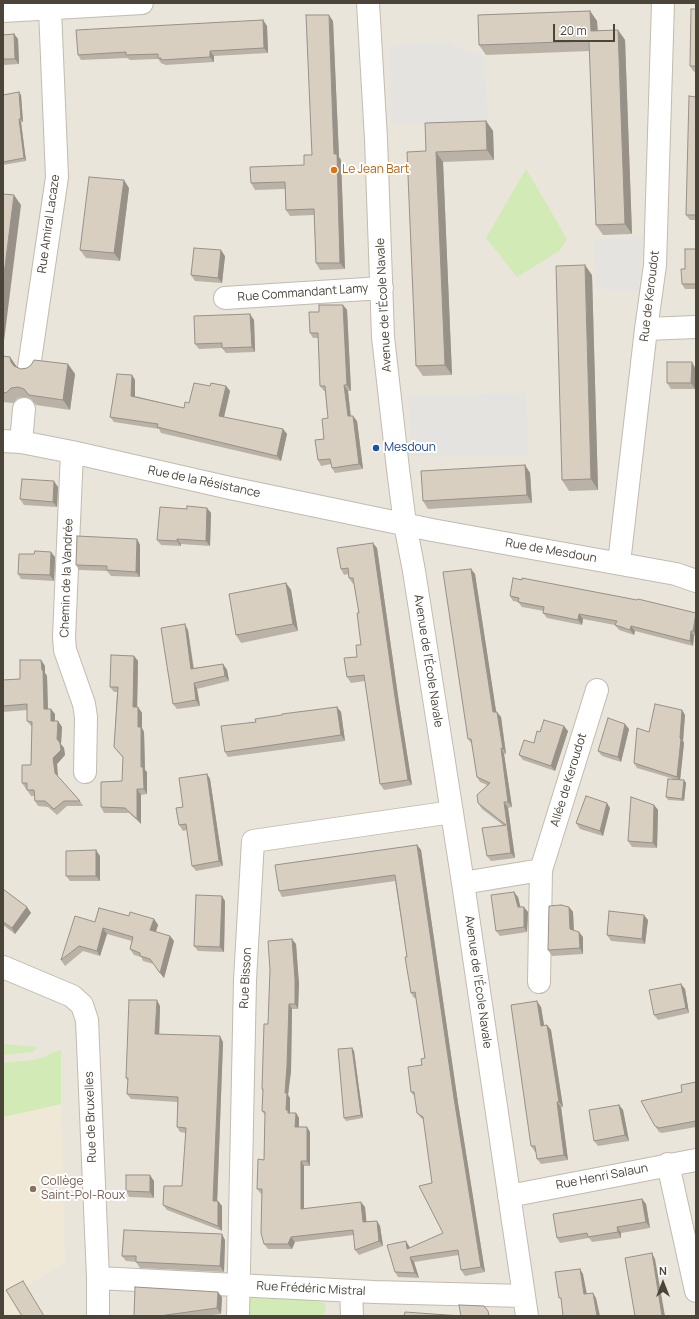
<!DOCTYPE html>
<meta charset="utf-8">
<style>
body{margin:0}
#map{position:relative;width:699px;height:1319px;overflow:hidden;background:#f6f3ec;font-family:Manrope,sans-serif}
canvas{display:block}
.frame{position:absolute;inset:0;border:4px solid #4b4439;pointer-events:none}
.north{position:absolute;left:643px;top:1263px;width:40px;height:40px;-webkit-text-stroke:3px #fff;paint-order:stroke;rotate:0deg;font-size:11px;font-weight:700;line-height:16px;text-align:center;color:#4b4439}
.north::after{content:'';display:block;margin:auto;width:14px;height:18px;background:#4b4439;clip-path:polygon(50% 0,100% 100%,50% 72%,0 100%)}
.scale{position:absolute;left:553px;top:24px;width:62px;height:18px;box-sizing:border-box;border:2px solid #4b4439;border-top:0;padding-left:5px;font-size:12px;line-height:14px;white-space:nowrap;color:#4b4439;-webkit-text-stroke:3px #fff;paint-order:stroke}
</style>
<div id="map">
<canvas width="699" height="1319"></canvas>
<div class="frame"></div>
<div class="north">N</div>
<div class="scale">20 m</div>
</div>
<script>
const ctx = document.querySelector('canvas').getContext('2d');
ctx.lineJoin = 'round';
function paint(path, color) {
  ctx.fillStyle = color;
  ctx.fill(path, 'evenodd');
}
function poly(rows) {
  const path = new Path2D();
  for (const r of rows) {
    path.moveTo(r[0], r[1]);
    for (let i = 2; i < r.length; i += 2) path.lineTo(r[i], r[i + 1]);
  }
  return path;
}
function stroke(path, color, width, dash) {
  ctx.strokeStyle = color;
  ctx.lineWidth = width;
  ctx.lineCap = dash ? 'butt' : 'round';
  ctx.setLineDash(dash || []);
  ctx.stroke(path);
}
function write(font, color, halo, rows, align = 'center') {
  ctx.font = font + ' Manrope,sans-serif';
  ctx.lineWidth = 4;
  ctx.setLineDash([]);
  ctx.textBaseline = 'middle';
  ctx.strokeStyle = halo;
  ctx.fillStyle = color;
  for (const [text, x, y, turn = 0] of rows) {
    ctx.save();
    ctx.translate(x, y);
    ctx.rotate((+turn || 0) * Math.PI / 180);
    ctx.textAlign = isNaN(turn) ? turn : align;
    if (halo) ctx.strokeText(text, 0, 0);
    ctx.fillText(text, 0, 0);
    ctx.restore();
  }
}
paint(poly([
 [3,3,696,3,696,1316,3,1316]
]), '#eae5da');
paint(poly([
 [61,1104,65,1262,10,1296,20,1316,3,1316,3,1117]
]), '#efe8d6');
paint(poly([
 [526,169,567,239,559,251,517,277,486,238],
 [3,1044,38,1047,33,1052,3,1055],
 [61,1050,61,1104,3,1117,3,1063,32,1060,45,1057,51,1053],
 [250,1298,303,1299,315,1301,324,1303,326,1307,325,1313,321,1316,248,1315,246,1301]
]), '#d2eab5');
paint(poly([
 [449,42,466,53,483,54,489,125,391,124,389,46],
 [644,237,639,290,596,289,594,240],
 [526,393,529,455,412,456,408,396]
]), '#e5e3e0');
const minor = poly([
 [368,3,376,139,383,337,398,469,405,524,414,571,463,883,527,1316],
 [3,11,142,3],
 [225,298,382,288],
 [646,329,696,327],
 [29,367,57,177,50,9],
 [3,441,21,442,72,452,230,488,432,530,676,574,696,581],
 [21,442,24,409],
 [72,452,64,637,65,650,84,704,86,717,85,772],
 [619,563,646,329,655,265,663,3],
 [463,883,541,870,597,690],
 [3,967,72,996,82,1005,87,1020,98,1278,98,1316],
 [539,982,541,870],
 [668,1164,696,1291],
 [509,1196,696,1160],
 [98,1278,374,1292,524,1296],
 [351,1291,352,1316],
 [238,1316,245,980,253,841,452,812]
]);
stroke(minor, '#c2bbae', 24);
stroke(minor, '#fff', 22);
paint(poly([
 [696,9,696,72,693,71,690,66],
 [590,11,597,21,598,31,618,30,625,40,632,234,603,235,596,225,590,51,486,55,479,45],
 [263,20,267,26,268,53,214,56,214,62,165,65,164,64,162,64,158,59,130,60,127,58,81,60,78,55],
 [333,21,339,157,341,160,345,269,320,270,316,263,314,215,290,216,286,210,285,189,255,190,251,183,304,165,312,155],
 [14,34,18,39,19,64,3,65,3,35],
 [3,95,21,95,23,122,21,122,26,161,3,165],
 [696,97,696,220,690,220,686,215],
 [486,121,493,131,494,160,443,162,452,375,423,376,416,366,426,151],
 [129,188,120,261,86,258,80,250],
 [696,249,696,289,685,289,682,284,685,269],
 [225,256,222,283,195,281,191,275],
 [592,275,598,490,569,491,562,480],
 [343,305,347,310,351,391,348,391,351,416,357,421,363,469,335,473,332,468,331,464,321,466,318,460,324,439,328,418,325,391,324,391,320,386,318,338,313,338,310,333,319,312],
 [254,320,255,352,226,353,222,348,199,349,195,344],
 [3,356,10,357,17,368,21,369,68,364,75,374,70,410,36,405,31,399,26,397,18,398,13,403,3,402],
 [692,362,695,368,695,389,671,389,667,383],
 [132,375,135,380,135,396,184,408,210,386,226,386,230,391,224,417,283,429,287,434,281,461,161,433,159,429,114,422,110,417],
 [525,465,530,473,532,503,428,509,423,501],
 [58,487,57,507,24,505,20,499],
 [207,508,211,513,210,546,181,544,181,546,161,545,157,540,187,509],
 [137,539,140,545,140,577,111,576,107,571,79,570,76,565],
 [377,548,399,703,412,785,384,790,380,784,365,681,351,683,347,677,357,657,361,645,359,613,354,583,353,584,349,578,348,574,344,575,341,569],
 [55,557,54,581,21,579,18,574],
 [471,569,475,574,496,712,501,717,506,754,504,754,512,807,508,808,515,858,491,861,487,856,503,825,482,809,478,803,487,785,480,782,477,777,472,744,468,739],
 [286,583,291,590,298,631,241,643,236,635],
 [510,596,696,613,696,636,694,636,693,646,635,631,634,635,619,630,615,625,583,619,582,625,547,618,543,613,544,611,522,607,518,602,513,601],
 [188,630,194,668,223,664,227,670,229,681,197,689,200,706,177,709,173,704],
 [134,656,138,661,137,707,138,707,142,713,142,728,144,732,145,770,147,772,147,794,141,795,141,824,129,813,104,813,101,807,122,781,123,758,114,747,117,692,114,692,110,687],
 [41,660,45,666,45,673,47,676,48,709,55,714,55,721,58,721,62,727,61,744,64,748,65,755,57,764,58,777,80,801,83,806,67,806,57,815,48,807,38,806,35,801,34,796,31,796,27,790,27,789,26,789,22,783,31,765,32,727,27,721,27,710,3,712,3,680,20,679],
 [337,707,341,712,345,741,228,757,225,752,256,722],
 [682,710,685,715,683,741,684,743,680,780,684,780,686,783,684,801,668,800,666,797,674,779,637,768,634,763,649,732],
 [629,729,621,762,602,756,598,751],
 [568,731,555,771,523,760,519,755,534,743,540,732],
 [207,774,210,779,223,866,196,871,192,866,187,830,183,831,179,825,183,807],
 [654,805,658,810,657,848,632,847,628,841],
 [610,808,603,836,580,829,576,823],
 [417,845,421,850,458,1103,485,1272,465,1276,461,1270,459,1255,414,1262,419,1278,398,1277,395,1272,409,1246,410,1248,443,1233,432,1183,424,1120,421,1118,417,1113,415,1097,411,1092,425,1058,416,998,414,998,411,993,407,957,395,881,282,897,279,891],
 [100,856,100,881,70,881,66,876],
 [3,889,27,907,31,913,15,934,3,925],
 [518,897,520,907,528,912,527,932,500,936,496,931],
 [225,901,224,952,198,951,194,946],
 [569,907,573,912,574,930,583,937,583,954,552,956,548,950],
 [129,916,154,919,158,925,156,932,170,936,174,941,164,978,154,964,143,961,141,957,134,955,130,949,132,941,107,934,100,956,83,951,65,966,61,960,95,922],
 [648,920,645,944,611,941,607,935],
 [296,944,299,984,298,1009,292,1009,291,1071,288,1095,290,1098,290,1113,296,1113,299,1118,299,1127,307,1127,310,1132,310,1166,304,1166,304,1208,365,1207,366,1222,377,1221,380,1226,383,1246,359,1255,355,1250,354,1235,295,1242,292,1249,268,1249,264,1244,262,1194,261,1194,257,1189,264,1160,265,1115,262,1111,263,1092,262,1089,268,1024],
 [685,989,689,1013,658,1020,654,1015],
 [160,1006,159,1035,223,1042,217,1201,218,1201,222,1206,222,1231,167,1210,163,1205,182,1186,186,1133,180,1132,177,1127,177,1102,131,1099,127,1094,128,1081,126,1078],
 [541,1007,544,1025,547,1025,551,1030,563,1107,561,1107,568,1160,541,1164,537,1159,536,1152,535,1152,531,1146],
 [352,1048,354,1051,363,1118,346,1121,344,1118],
 [696,1082,696,1127,662,1133,659,1132,655,1126,682,1092],
 [619,1105,623,1110,629,1141,598,1146,594,1141],
 [154,1181,154,1198,129,1197,126,1191],
 [642,1199,646,1204,650,1228,621,1233,621,1238,592,1242,589,1238,560,1243,557,1238],
 [225,1240,224,1272,140,1268,136,1262,126,1261,122,1256],
 [222,1297,221,1314,203,1316,134,1316]
]), '#bab2a6');
paint(poly([
 [590,11,597,21,598,41,591,31],
 [329,15,333,21,339,157,341,160,345,269,340,263,334,154],
 [263,20,267,26,268,53,264,48],
 [618,30,625,40,632,234,625,224],
 [14,34,18,39,19,64,15,59],
 [210,51,214,56,214,62,210,57],
 [19,92,21,95,23,122,21,119],
 [19,119,21,122,26,161,24,158],
 [486,121,493,131,494,160,487,150],
 [436,152,443,162,452,375,445,365],
 [124,180,129,188,120,261,114,253],
 [14,195,21,205,3,349,3,282],
 [221,250,225,256,222,283,218,278],
 [585,265,592,275,598,490,591,479],
 [343,305,347,310,351,391,347,385],
 [250,314,254,320,255,352,252,347],
 [10,357,17,367,18,372,11,362],
 [692,362,695,368,695,389,691,383],
 [68,364,75,374,70,410,63,400],
 [132,375,135,380,135,401,131,396],
 [344,385,348,391,351,421,348,416],
 [226,386,230,391,223,421,219,416],
 [353,416,357,421,363,469,359,464],
 [283,429,287,434,281,461,277,456],
 [525,465,530,473,532,503,527,495],
 [54,481,58,487,57,507,53,502],
 [207,508,211,513,210,546,206,541],
 [137,539,140,545,140,577,136,572],
 [177,539,181,544,181,546,177,541],
 [373,543,377,548,399,703,412,785,408,780,395,697],
 [51,552,55,557,54,581,50,575],
 [471,569,475,574,497,717,493,712],
 [286,583,291,590,298,631,293,624],
 [696,613,696,635,693,631],
 [579,614,583,619,582,625,578,620],
 [185,624,188,630,194,674,191,669],
 [631,626,635,631,634,635,630,630],
 [691,631,694,636,693,646,690,641],
 [134,656,138,661,137,713,133,707],
 [41,660,45,666,45,673,47,676,48,714,44,709],
 [223,664,227,670,229,681,225,676],
 [194,683,197,689,200,706,196,700],
 [138,707,142,713,142,728,144,732,145,770,147,772,147,794,144,789,138,727],
 [337,707,341,712,345,741,341,735],
 [51,709,55,714,55,727,51,721],
 [682,710,685,715,683,741,684,743,680,781,677,777],
 [497,712,501,717,506,754,503,749],
 [58,721,62,727,61,744,57,739],
 [625,724,629,729,621,762,618,757],
 [564,726,568,731,555,771,551,766],
 [60,743,64,748,65,755,57,764,58,779,55,773,53,758],
 [501,748,504,754,512,807,508,802],
 [207,774,210,779,223,866,219,861],
 [684,780,686,783,684,801,682,799],
 [137,789,141,795,141,824,137,819],
 [504,802,508,808,515,858,511,853],
 [607,803,610,808,603,836,600,831],
 [654,805,658,810,657,848,653,843],
 [417,845,421,850,458,1103,485,1272,481,1267,454,1098],
 [96,850,100,856,100,881,96,876],
 [514,892,518,897,522,913,518,907],
 [222,896,225,901,224,952,220,947],
 [27,907,31,913,15,934,12,928],
 [524,907,528,912,527,932,524,927],
 [569,907,573,912,574,935,570,929],
 [644,915,648,920,645,944,642,939],
 [154,919,158,925,154,936,150,930],
 [103,928,107,934,100,956,97,951],
 [579,932,583,937,583,954,580,948],
 [170,936,174,941,164,978,160,973],
 [292,939,296,944,299,984,298,1009,295,1004],
 [681,984,685,989,689,1013,686,1008],
 [157,1000,160,1006,159,1040,155,1034],
 [537,1001,541,1007,545,1031,541,1026],
 [289,1004,292,1009,291,1071,288,1095,290,1098,290,1113,291,1115,291,1118,286,1110,285,1093],
 [547,1025,551,1030,563,1107,559,1102],
 [220,1036,223,1042,217,1206,213,1201],
 [352,1048,354,1051,363,1118,361,1115],
 [557,1102,561,1107,568,1160,564,1155],
 [619,1105,623,1110,629,1141,625,1135],
 [296,1113,299,1118,299,1132,295,1127],
 [307,1127,310,1132,310,1166,307,1161],
 [301,1161,304,1166,304,1214,301,1209],
 [150,1175,154,1181,154,1198,150,1192],
 [642,1199,646,1204,650,1228,646,1222],
 [218,1201,222,1206,222,1231,218,1226],
 [361,1202,365,1207,367,1227,363,1222],
 [377,1221,380,1226,383,1246,379,1241],
 [617,1227,621,1233,621,1238,618,1232],
 [222,1234,225,1240,224,1272,220,1266],
 [291,1237,295,1242,292,1249,288,1244],
 [406,1241,409,1246,411,1254,407,1249],
 [652,1253,655,1259,665,1316,662,1316],
 [410,1257,414,1262,419,1278,415,1273],
 [580,1269,583,1274,588,1300,584,1294],
 [218,1292,222,1297,221,1314,217,1308],
 [593,1293,596,1298,600,1316,597,1316]
]), '#979187');
const building = poly([
 [691,9,696,9,696,66,690,66,691,9],
 [590,11,591,31,618,30,625,224,596,225,589,41,479,45,478,15,590,11],
 [306,15,329,15,334,154,337,154,340,263,316,263,314,209,286,210,285,182,251,183,250,167,304,165,304,155,312,155,306,15],
 [263,20,264,48,210,51,210,57,161,60,161,58,158,58,158,54,126,55,126,52,78,55,76,30,263,20],
 [14,34,15,59,3,59,3,35,14,34],
 [19,92,21,119,19,119,24,158,3,162,3,95,19,92],
 [689,96,696,97,696,215,686,215,689,96],
 [486,121,487,150,436,152,445,365,416,366,407,152,426,151,425,123,486,121],
 [89,177,124,180,114,253,80,250,89,177],
 [3,194,14,195,3,282,3,194],
 [194,248,221,250,218,278,191,275,194,248],
 [685,249,696,249,696,284,682,284,681,269,685,269,685,249],
 [585,265,591,479,562,480,556,266,585,265],
 [319,305,343,305,347,385,344,385,348,416,353,416,359,464,332,468,330,459,318,460,315,440,324,439,322,419,328,418,325,386,320,386,318,333,310,333,309,312,319,312,319,305],
 [250,314,252,347,222,348,222,343,195,344,194,316,250,314],
 [3,356,10,357,11,362,14,366,21,369,27,368,31,365,34,360,68,364,63,400,29,395,24,389,18,387,11,388,6,393,3,392,3,356],
 [667,362,692,362,691,383,667,383,667,362],
 [117,374,132,375,131,396,184,408,185,402,189,403,194,383,210,386,211,383,226,386,219,416,283,429,277,456,157,427,158,424,110,417,117,374],
 [525,465,527,495,423,501,421,471,525,465],
 [22,479,54,481,53,502,20,499,22,479],
 [187,506,207,508,206,541,177,539,177,541,157,540,160,507,187,509,187,506],
 [77,536,137,539,136,572,107,570,107,566,76,565,77,536],
 [373,543,395,697,408,780,380,784,364,675,347,677,344,658,357,657,356,645,361,645,357,613,359,613,353,578,349,578,348,568,341,569,337,548,373,543],
 [35,551,51,552,50,575,18,574,19,554,34,554,35,551],
 [471,569,493,712,497,712,503,749,501,748,508,802,504,802,511,853,487,856,482,828,506,825,478,803,477,795,490,783,477,777,471,739,468,739,443,572,471,569],
 [513,578,522,580,522,578,637,600,638,599,696,613,693,631,691,631,690,641,631,626,630,630,615,625,617,621,579,614,578,620,543,613,544,607,518,602,519,598,510,596,513,578],
 [286,583,293,624,236,635,229,594,286,583],
 [185,624,191,669,223,664,225,676,194,683,196,700,173,704,161,628,185,624],
 [111,655,134,656,133,707,138,707,138,727,141,727,141,767,143,767,144,789,137,789,137,819,125,808,101,807,101,782,122,781,123,757,114,747,118,687,110,687,111,655],
 [20,660,41,660,42,670,43,671,44,709,51,709,51,721,58,721,57,739,60,743,61,750,53,758,55,773,80,801,64,801,54,809,45,801,35,801,34,790,27,790,27,783,22,783,22,765,31,765,32,722,27,721,27,704,3,706,3,680,20,679,20,660],
 [655,704,682,710,680,738,681,739,677,777,634,763,637,728,649,732,655,704],
 [337,707,341,735,225,752,221,726,256,722,255,719,282,715,282,714,337,707],
 [608,718,625,724,618,757,598,751,608,718],
 [544,720,564,726,551,766,519,755,524,740,534,743,537,731,540,732,544,720],
 [207,774,219,861,192,866,186,824,179,825,176,808,183,807,179,778,207,774],
 [668,779,684,780,682,799,666,797,668,779],
 [586,796,607,803,600,831,576,823,586,796],
 [631,797,654,805,653,843,628,841,631,797],
 [417,845,454,1098,481,1267,461,1270,458,1250,410,1257,415,1273,395,1272,387,1245,406,1241,407,1249,443,1233,419,1186,432,1183,423,1117,417,1113,414,1092,411,1092,408,1067,422,1065,421,1059,425,1058,415,992,411,993,405,957,407,957,395,875,279,891,275,865,417,845],
 [96,850,96,876,66,876,66,851,96,850],
 [3,889,27,907,12,928,3,922,3,889],
 [514,892,518,907,524,907,524,927,496,931,491,895,514,892],
 [196,895,222,896,220,947,194,946,196,895],
 [561,905,569,907,570,929,579,932,580,948,548,950,549,906,561,905],
 [99,908,129,916,130,912,154,919,150,930,170,936,160,973,150,959,140,956,140,953,130,949,133,937,103,928,97,951,79,946,61,960,75,916,95,922,99,908],
 [609,911,644,915,642,939,607,935,609,911],
 [292,939,295,979,295,1004,289,1004,287,1066,285,1093,287,1093,286,1110,288,1110,288,1113,296,1113,295,1127,307,1127,307,1161,301,1161,301,1209,361,1202,363,1222,377,1221,379,1241,355,1250,353,1230,291,1237,288,1244,264,1244,261,1233,262,1189,257,1189,258,1159,264,1160,265,1112,262,1111,263,1089,262,1089,264,1024,268,1024,270,970,268,941,292,939],
 [681,984,686,1008,654,1015,649,990,681,984],
 [129,1000,157,1000,155,1034,220,1036,213,1201,218,1201,218,1226,163,1205,164,1186,182,1186,186,1128,177,1127,178,1097,127,1094,128,1078,126,1078,129,1000],
 [537,1001,541,1026,547,1025,559,1102,557,1102,564,1155,537,1159,535,1146,531,1146,511,1005,537,1001],
 [352,1048,361,1115,344,1118,338,1049,352,1048],
 [696,1082,696,1121,659,1128,655,1126,641,1101,682,1092,681,1085,696,1082],
 [619,1105,625,1135,594,1141,589,1110,619,1105],
 [126,1175,150,1175,150,1192,126,1191,126,1175],
 [642,1199,646,1222,617,1227,618,1232,588,1237,587,1233,557,1238,553,1214,642,1199],
 [124,1230,222,1234,220,1266,136,1262,136,1256,122,1256,124,1230],
 [652,1253,662,1316,635,1316,625,1258,652,1253],
 [580,1269,584,1294,593,1293,597,1316,563,1316,561,1298,559,1298,555,1272,580,1269],
 [23,1281,44,1316,22,1316,6,1290,23,1281],
 [135,1287,218,1292,217,1308,159,1316,134,1316,135,1287],
 [459,1305,484,1306,488,1311,489,1316,404,1316,405,1312,461,1316,459,1305]
]);
paint(building, '#d8cfc1');
stroke(building, '#979187', 1);
for (const [x, y, r, color] of [
 [334,170,4,"#e8710a"],
 [376,448,4,"#1a4fb4"],
 [33,1189,4,"#8d6e63"]
]) {
  const dot = new Path2D();
  dot.arc(x, y, r, 0, 2 * Math.PI);
  ctx.fillStyle = color;
  ctx.fill(dot);
  stroke(dot, '#fff', 1.5);
}
write('12px', '#c56008', '#fff', [
 ["Le Jean Bart",342,170]
], 'left');
write('12px', '#4b4439', '#fff', [
 ["Rue Amiral Lacaze",49,224,-82],
 ["Rue Commandant Lamy",303,293,-4],
 ["Rue de Keroudot",650,296,-83],
 ["Avenue de l'École Navale",384,305,-93],
 ["Rue de la Résistance",204,482,12],
 ["Rue de Mesdoun",551,551,10],
 ["Chemin de la Vandrée",67,578,-88],
 ["Avenue de l'École Navale",428,661,81],
 ["Allée de Keroudot",569,780,-73],
 ["Rue Bisson",246,978,-87],
 ["Avenue de l'École Navale",478,982,82],
 ["Rue de Bruxelles",91,1117,-92],
 ["Rue Henri Salaun",602,1177,-11],
 ["Rue Frédéric Mistral",311,1289,3]
]);
write('12px', '#164399', '#fff', [
 ["Mesdoun",384,448]
], 'left');
write('12px', '#785e54', '#fff', [
 ["Collège",41,1182],
 ["Saint-Pol-Roux",41,1196]
], 'left');
</script>
